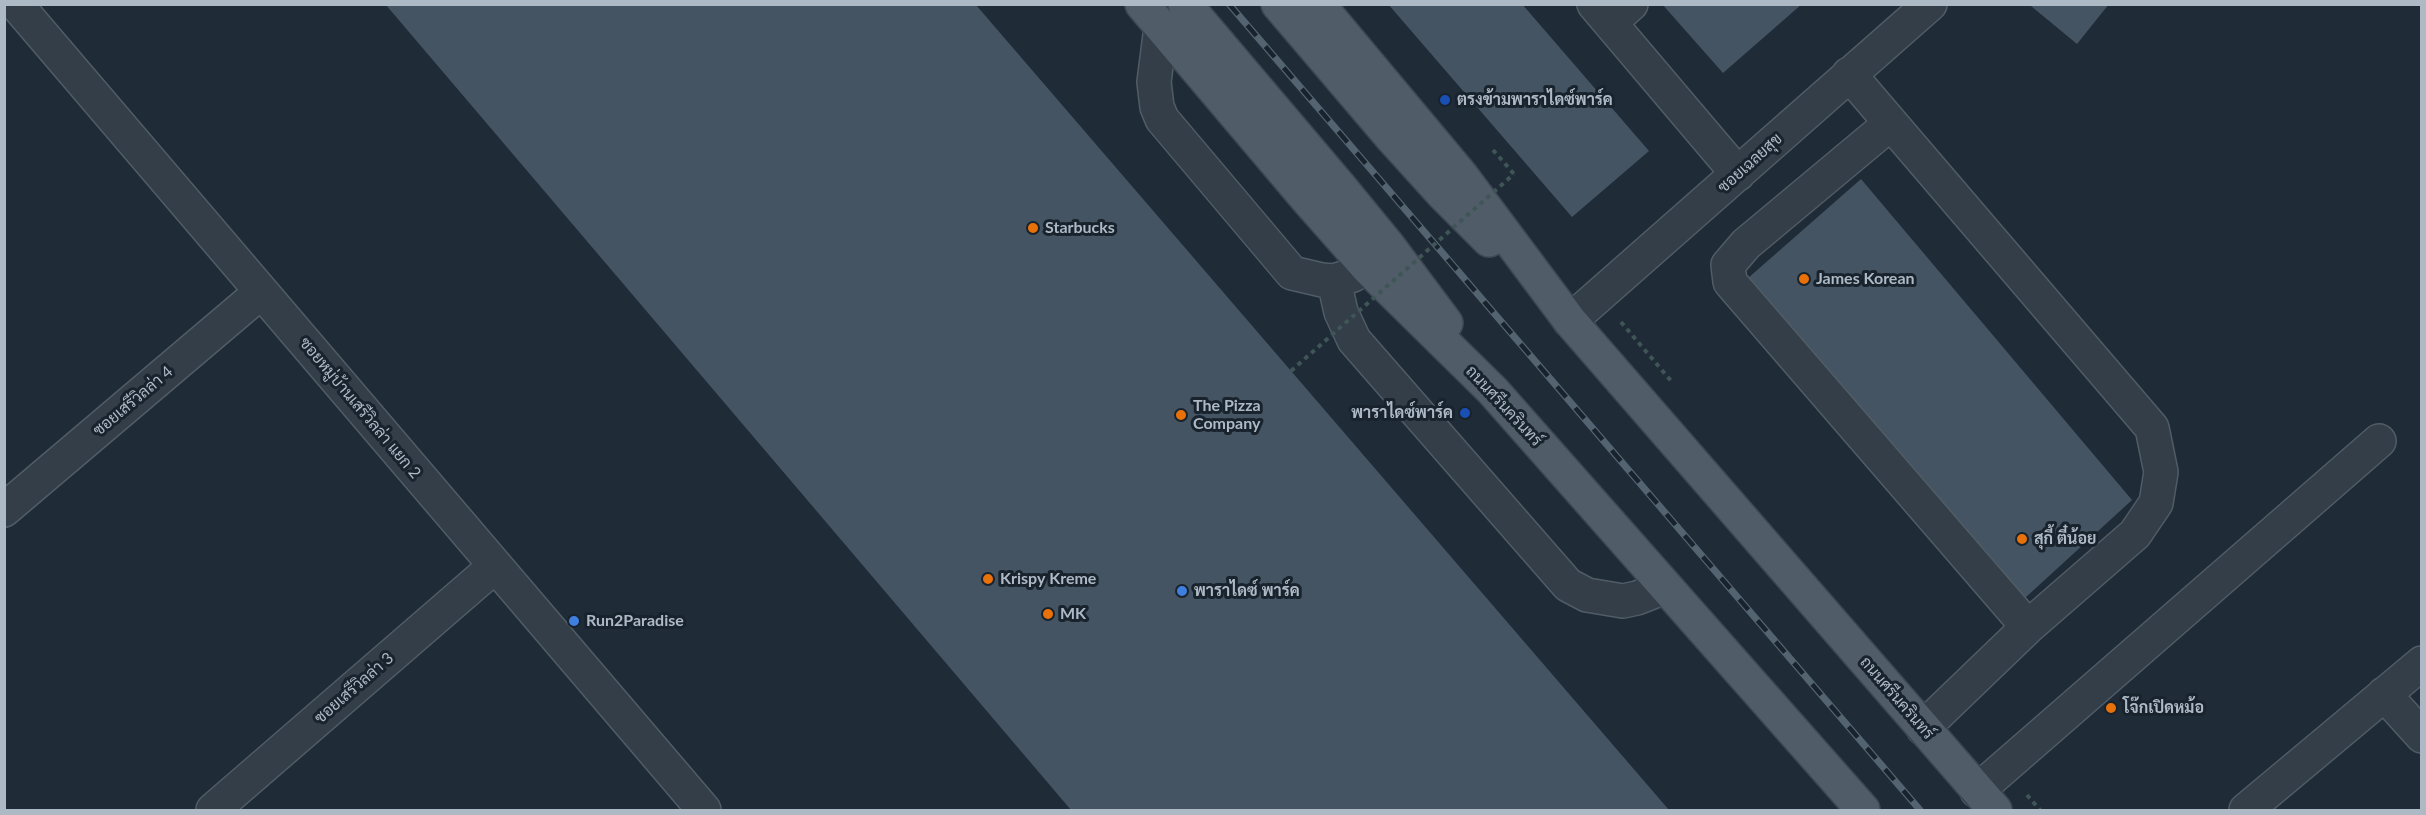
<!DOCTYPE html>
<meta charset="utf-8">
<style>
body{margin:0}
#map{position:relative;width:2426px;height:815px;overflow:hidden;background:#1f2c38;font-family:Lato,sans-serif}
canvas{display:block}
.frame{position:absolute;inset:0;border:6px solid #adb9c5;pointer-events:none}
</style>
<div id="map">
<canvas width="2426" height="815"></canvas>
<div class="frame"></div>
</div>
<script>
const ctx = document.querySelector('canvas').getContext('2d');
ctx.lineJoin = 'round';
function paint(path, color) {
  ctx.fillStyle = color;
  ctx.fill(path, 'evenodd');
}
function poly(rows) {
  const path = new Path2D();
  for (const r of rows) {
    path.moveTo(r[0], r[1]);
    for (let i = 2; i < r.length; i += 2) path.lineTo(r[i], r[i + 1]);
  }
  return path;
}
function stroke(path, color, width, dash) {
  ctx.strokeStyle = color;
  ctx.lineWidth = width;
  ctx.lineCap = dash ? 'butt' : 'round';
  ctx.setLineDash(dash || []);
  ctx.stroke(path);
}
function write(font, color, halo, rows, align = 'center') {
  ctx.font = font + ' Lato,Sarabun,sans-serif';
  ctx.lineWidth = 6;
  ctx.setLineDash([]);
  ctx.textBaseline = 'middle';
  ctx.strokeStyle = halo;
  ctx.fillStyle = color;
  for (const [text, x, y, turn = 0] of rows) {
    ctx.save();
    ctx.translate(x, y);
    ctx.rotate((+turn || 0) * Math.PI / 180);
    ctx.textAlign = isNaN(turn) ? turn : align;
    if (halo) ctx.strokeText(text, 0, 0);
    ctx.fillText(text, 0, 0);
    ctx.restore();
  }
}
paint(poly([
 [1388,4,1522,4,1649,151,1572,217],
 [1662,4,1802,4,1723,73],
 [2032,4,2109,4,2077,44,2031,6],
 [386,5,976,5,1669,810,1071,810],
 [1861,179,2132,500,2025,598,1747,279]
]), '#455462');
const minor = poly([
 [16,4,704,810],
 [1594,4,1738,174],
 [1610,23,1631,4],
 [1161,27,1154,82,1157,107,1162,119,1292,273,1322,280,1334,281,1353,275],
 [1849,74,2152,428,2161,472,2156,503,2135,534,2028,627,1923,728],
 [1891,123,1746,244,1728,265,1730,282,2028,627],
 [1334,281,1341,312,1354,340,1568,585,1587,595,1623,601,1637,598,1665,587],
 [1570,321,1930,4],
 [4,510,261,292],
 [2384,694,2422,736],
 [1977,791,2379,441],
 [213,810,495,566],
 [2246,810,2422,663]
]);
const major = poly([
 [1142,4,1308,200,1369,269,1493,391,1863,810],
 [1185,4,1340,187,1390,248,1446,323],
 [1278,4,1393,139,1442,193,1489,240],
 [1318,4,1461,175,1570,321,1995,810]
]);
stroke(minor, '#505c66', 36);
stroke(major, '#3c4752', 36);
stroke(poly([
 [1493,150,1514,174],
 [1621,322,1672,382],
 [2027,795,2040,810]
]), '#3f5556', 4, [4.5, 4.5]);
stroke(minor, '#333e48', 33);
stroke(major, '#505d69', 33);
const rail = poly([
 [1229,4,1920,810]
]);
stroke(rail, '#546370', 7);
stroke(rail, '#18232d', 4.5, [14]);
stroke(poly([
 [1291,371,1514,174]
]), '#3f5556', 4, [4.5, 4.5]);
for (const [x, y, r, color] of [
 [1445,100,6,"#1a4fb4"],
 [1033,228,6,"#e8710a"],
 [1804,279,6,"#e8710a"],
 [1465,413,6,"#1a4fb4"],
 [1181,415,6,"#e8710a"],
 [2022,539,6,"#e8710a"],
 [988,579,6,"#e8710a"],
 [1182,591,6,"#3f7fe0"],
 [1048,614,6,"#e8710a"],
 [574,621,6,"#3f7fe0"],
 [2111,708,6,"#e8710a"]
]) {
  const dot = new Path2D();
  dot.arc(x, y, r, 0, 2 * Math.PI);
  ctx.fillStyle = color;
  ctx.fill(dot);
  stroke(dot, '#18232d', 2);
}
write('bold 16px', '#adb9c5', '#18232d', [
 ["ตรงข้ามพาราไดซ์พาร์ค",1457,100],
 ["Starbucks",1045,228],
 ["James Korean",1816,279],
 ["The Pizza",1193,406],
 ["Company",1193,424],
 ["พาราไดซ์พาร์ค",1453,413,"right"],
 ["สุกี้ ตี๋น้อย",2034,539],
 ["Krispy Kreme",1000,579],
 ["พาราไดซ์ พาร์ค",1194,591],
 ["MK",1060,614],
 ["Run2Paradise",586,621],
 ["โจ๊กเปิดหม้อ",2123,708]
], 'left');
write('16px', '#adb9c5', '#18232d', [
 ["ซอยเฉลยสุข",1750,163,-42],
 ["ซอยเสรีวิลล่า 4",133,401,-40],
 ["ถนนศรีนครินทร์",1504,406,47],
 ["ซอยหมู่บ้านเสรีวิลล่า แยก 2",360,408,50],
 ["ซอยเสรีวิลล่า 3",354,688,-41],
 ["ถนนศรีนครินทร์",1897,698,49]
]);
</script>
